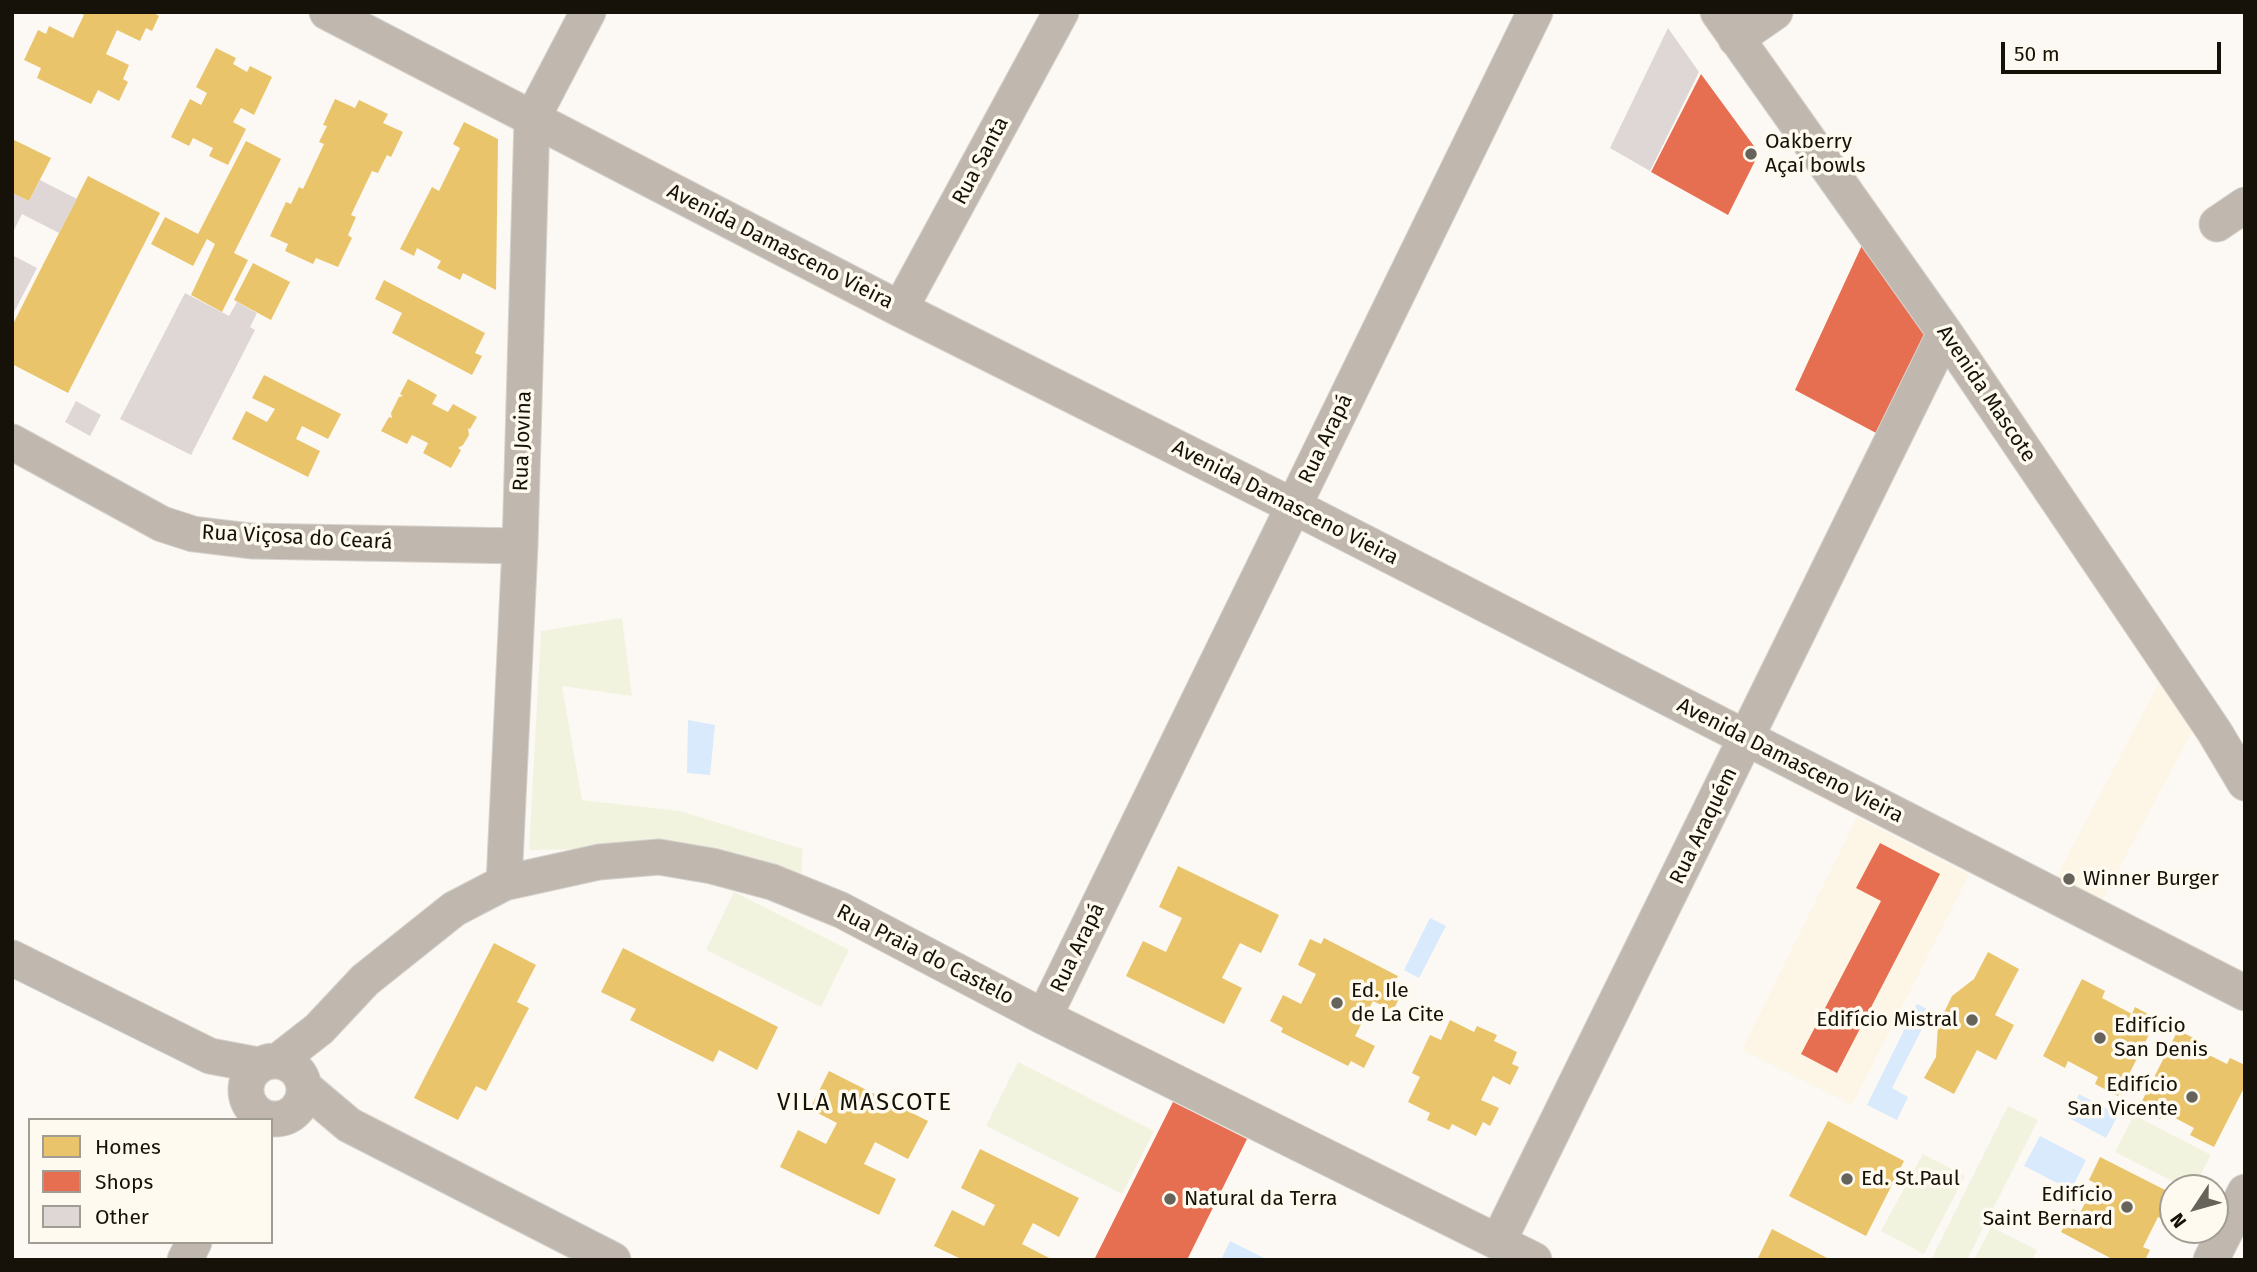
<!DOCTYPE html>
<meta charset="utf-8">
<style>
body{margin:0}
#map{position:relative;width:2257px;height:1272px;overflow:hidden;background:#fcf9f4;font-family:"Fira Sans",sans-serif}
canvas{display:block}
.frame{position:absolute;inset:0;border:14px solid #161209;pointer-events:none}
.legend{position:absolute;left:28px;top:1118px;width:245px;height:126px;box-sizing:border-box;background:#fffaf0;border:2px solid #a29d94;margin:0;padding:9px 12px;list-style:none;font-size:21px;color:#161209}
.legend li{display:flex;align-items:center;gap:14px;height:35px}
.legend b{width:35px;border:2px solid #a29d94}
.north{position:absolute;left:2159px;top:1174px;width:70px;height:70px;box-sizing:border-box;background:#fffaf0;border:2px solid #a29d94;border-radius:50%;rotate:234deg;font-size:19px;font-weight:700;line-height:28px;text-align:center;color:#161209}
.north::after{content:'';display:block;margin:auto;width:24px;height:32px;background:#66635b;clip-path:polygon(50% 0,100% 100%,50% 72%,0 100%)}
.scale{position:absolute;left:2001px;top:42px;width:220px;height:32px;box-sizing:border-box;border:4px solid #161209;border-top:0;padding-left:9px;font-size:21px;line-height:24px;white-space:nowrap;color:#161209;-webkit-text-stroke:5px #fffaf0;paint-order:stroke}
</style>
<div id="map">
<canvas width="2257" height="1272"></canvas>
<div class="frame"></div>
<ul class="legend">
<li><b style="height:19px;background:#e9c46a"></b>Homes</li>
<li><b style="height:19px;background:#e76f51"></b>Shops</li>
<li><b style="height:19px;background:#dfd7d5"></b>Other</li>
</ul>
<div class="north">N</div>
<div class="scale">50 m</div>
</div>
<script>
const ctx = document.querySelector('canvas').getContext('2d');
ctx.lineJoin = 'round';
function paint(path, color) {
  ctx.fillStyle = color;
  ctx.fill(path, 'evenodd');
}
function poly(rows) {
  const path = new Path2D();
  for (const r of rows) {
    if (r.length === 3) {
      path.moveTo(r[0] + r[2], r[1]);
      path.arc(r[0], r[1], r[2], 0, 2 * Math.PI);
      continue;
    }
    path.moveTo(r[0], r[1]);
    for (let i = 2; i < r.length; i += 2) path.lineTo(r[i], r[i + 1]);
  }
  return path;
}
function stroke(path, color, width, dash) {
  ctx.strokeStyle = color;
  ctx.lineWidth = width;
  ctx.lineCap = dash ? 'butt' : 'round';
  ctx.setLineDash(dash || []);
  ctx.stroke(path);
}
function write(font, color, halo, rows, align = 'center') {
  ctx.font = font + ' "Fira Sans",sans-serif';
  ctx.lineWidth = 7;
  ctx.setLineDash([]);
  ctx.textBaseline = 'middle';
  ctx.strokeStyle = halo;
  ctx.fillStyle = color;
  for (const [text, x, y, turn = 0] of rows) {
    ctx.save();
    ctx.translate(x, y);
    ctx.rotate((+turn || 0) * Math.PI / 180);
    ctx.textAlign = isNaN(turn) ? turn : align;
    if (halo) ctx.strokeText(text, 0, 0);
    ctx.fillText(text, 0, 0);
    ctx.restore();
  }
}
paint(poly([
 [2161,679,2194,728,2101,902,2056,878],
 [1857,817,1969,875,1852,1105,1742,1050]
]), '#fdf5e5');
paint(poly([
 [622,618,632,696,562,686,582,800,680,811,803,849,801,876,597,849,529,850,541,631],
 [734,892,849,950,821,1007,706,950],
 [1018,1062,1154,1131,1122,1194,986,1126],
 [2008,1106,2038,1120,1967,1260,1931,1260],
 [2134,1115,2211,1155,2194,1188,2186,1188,2115,1152],
 [1923,1154,1965,1176,1924,1254,1881,1231],
 [1991,1227,2037,1250,2032,1260,1974,1260]
]), '#f2f3df');
paint(poly([
 [688,720,715,725,710,775,687,773],
 [1430,918,1446,926,1419,978,1404,970],
 [1917,1004,1931,1011,1892,1088,1908,1097,1897,1120,1867,1105],
 [2079,1094,2118,1115,2106,1138,2067,1117],
 [2040,1136,2086,1160,2071,1190,2024,1166],
 [1230,1241,1266,1259,1265,1260,1221,1260]
]), '#d8eafb');
paint(poly([
 [78,12,152,12,159,16,152,31,146,28,140,41,117,30,106,54,129,65,123,79,128,82,119,101,98,90,91,104,37,78,41,68,24,60,38,30,46,34,49,26,73,38,84,15],
 [216,48,236,58,233,64,247,72,250,66,272,77,254,115,241,108,233,122,246,129,228,165,209,156,213,148,193,138,189,146,171,137,190,99,201,105,207,93,196,87],
 [335,99,355,108,359,100,388,114,383,123,403,132,391,157,387,155,378,173,372,171,351,215,356,217,348,235,352,238,338,267,316,258,313,264,285,251,288,244,270,236,286,202,291,204,299,187,303,189,324,144,319,142,327,126,323,125],
 [464,122,498,139,496,290,463,273,460,280,437,268,441,261,417,248,414,256,400,249,432,187,439,191,460,148,453,144],
 [12,139,51,158,29,201,12,193],
 [246,141,281,159,234,253,248,260,222,312,191,295,215,244,207,239,193,266,151,244,165,217,198,234],
 [88,176,160,213,68,393,12,364,12,326],
 [253,263,290,282,271,320,234,300],
 [384,280,485,333,475,353,482,356,472,375,392,333,402,313,375,299],
 [264,375,341,414,328,439,302,426,296,439,320,451,308,477,232,439,246,411,267,422,275,409,252,398],
 [408,379,437,395,432,404,448,412,453,404,477,417,470,429,468,428,469,435,463,445,458,448,461,450,451,468,423,453,428,443,412,435,407,444,381,431,389,417,392,418,391,413,399,397,403,396,400,394],
 [1178,866,1279,915,1261,953,1240,943,1222,978,1242,988,1224,1024,1126,976,1143,941,1166,952,1182,918,1159,907],
 [1324,938,1398,976,1395,981,1405,986,1393,1011,1373,1001,1355,1036,1375,1046,1364,1068,1351,1061,1348,1066,1281,1032,1283,1028,1270,1021,1283,995,1301,1004,1316,974,1298,965,1310,939,1321,944],
 [494,943,536,965,517,1002,529,1008,486,1091,476,1086,458,1120,414,1098],
 [623,948,778,1027,757,1070,719,1050,713,1062,630,1020,636,1009,601,992],
 [1988,952,2019,969,1995,1015,2014,1025,1996,1060,1977,1050,1954,1094,1924,1078,1936,1057,1938,1025,1952,996,1974,979],
 [2082,979,2105,991,2102,998,2132,1014,2135,1007,2157,1019,2118,1096,2095,1084,2098,1077,2068,1061,2065,1068,2043,1056],
 [1450,1020,1474,1032,1477,1026,1497,1035,1494,1041,1517,1052,1512,1064,1519,1067,1510,1085,1493,1076,1481,1100,1499,1108,1490,1126,1483,1122,1476,1136,1452,1124,1449,1130,1427,1120,1430,1113,1408,1102,1420,1077,1412,1073,1430,1035,1441,1040],
 [2178,1030,2201,1042,2197,1049,2227,1064,2230,1058,2245,1065,2245,1086,2214,1147,2190,1135,2194,1128,2164,1112,2160,1119,2139,1107],
 [829,1071,928,1121,908,1159,875,1142,864,1164,896,1179,879,1215,780,1167,798,1130,826,1144,837,1123,810,1109],
 [1828,1121,1904,1161,1866,1236,1789,1196],
 [980,1149,1079,1198,1059,1237,1033,1223,1022,1244,1053,1260,963,1260,934,1246,952,1210,984,1226,995,1205,961,1188],
 [2100,1157,2173,1194,2173,1206,2165,1221,2158,1217,2143,1247,2150,1250,2145,1260,2114,1260,2061,1232,2073,1209,2080,1213,2095,1183,2089,1180],
 [1772,1229,1831,1260,1757,1260]
]), '#e9c46a');
paint(poly([
 [1701,74,1759,153,1728,215,1651,172],
 [1863,243,1926,334,1878,434,1795,390],
 [1880,843,1940,874,1837,1073,1801,1054,1881,901,1856,888],
 [1173,1102,1247,1139,1187,1260,1094,1260]
]), '#e76f51');
paint(poly([
 [1668,28,1699,72,1650,171,1610,148],
 [40,180,77,199,59,233,22,214,12,234,12,193,29,201],
 [12,255,37,268,12,316],
 [185,293,229,316,237,302,257,313,250,327,255,330,191,455,120,419],
 [76,401,101,415,90,436,65,422]
]), '#dfd7d5');
const street = poly([
 [327,12,900,309,1293,506,2245,993],
 [1718,12,1945,333,2214,731,2245,783],
 [1736,39,1775,12],
 [2217,224,2245,205],
 [900,309,1061,12],
 [12,442,162,524,193,534,251,541,520,546],
 [504,883,520,546,532,119,588,12],
 [12,958,210,1056,258,1065],
 [1044,1017,1535,12],
 [278,1061,319,1029,365,980,454,909,504,883,599,862,659,857,712,866,772,882,841,910,1044,1017,1534,1260],
 [275,1090,29],
 [304,1087,349,1125,613,1260],
 [1498,1242,1945,333],
 [185,1260,194,1242],
 [2211,1260,2245,1192]
]);
stroke(street, '#d6d3cf', 37);
stroke(street, '#c0b8af', 35);
for (const [x, y, r, color] of [
 [1751,154,7,"#66635b"],
 [2069,879,7,"#66635b"],
 [1337,1003,7,"#66635b"],
 [1972,1020,7,"#66635b"],
 [2100,1038,7,"#66635b"],
 [2192,1097,7,"#66635b"],
 [1847,1179,7,"#66635b"],
 [1170,1199,7,"#66635b"],
 [2127,1207,7,"#66635b"]
]) {
  const dot = new Path2D();
  dot.arc(x, y, r, 0, 2 * Math.PI);
  ctx.fillStyle = color;
  ctx.fill(dot);
  stroke(dot, '#fffaf0', 2.5);
}
write('21px', '#161209', '#fffaf0', [
 ["Oakberry",1765,142],
 ["Açaí bowls",1765,166],
 ["Winner Burger",2083,879],
 ["Ed. Ile",1351,991],
 ["de La Cite",1351,1015],
 ["Edifício Mistral",1958,1020,"right"],
 ["Edifício",2114,1026],
 ["San Denis",2114,1050],
 ["Edifício",2178,1085,"right"],
 ["San Vicente",2178,1109,"right"],
 ["Ed. St.Paul",1861,1179],
 ["Edifício",2113,1195,"right"],
 ["Saint Bernard",2113,1219,"right"],
 ["Natural da Terra",1184,1199]
], 'left');
write('21px', '#161209', '#fffaf0', [
 ["Rua Santa",981,161,-62],
 ["Avenida Damasceno Vieira",780,247,27],
 ["Avenida Mascote",1986,394,56],
 ["Rua Arapá",1326,439,-64],
 ["Rua Jovina",523,441,-88],
 ["Avenida Damasceno Vieira",1285,503,27],
 ["Rua Viçosa do Ceará",297,538,3],
 ["Avenida Damasceno Vieira",1790,761,27],
 ["Rua Araquém",1704,826,-64],
 ["Rua Arapá",1078,948,-64],
 ["Rua Praia do Castelo",925,955,27]
]);
ctx.letterSpacing = '2px';
write('24px', '#161209', '#fffaf0', [
 ["VILA MASCOTE",865,1103]
]);
ctx.letterSpacing = '0px';
</script>
